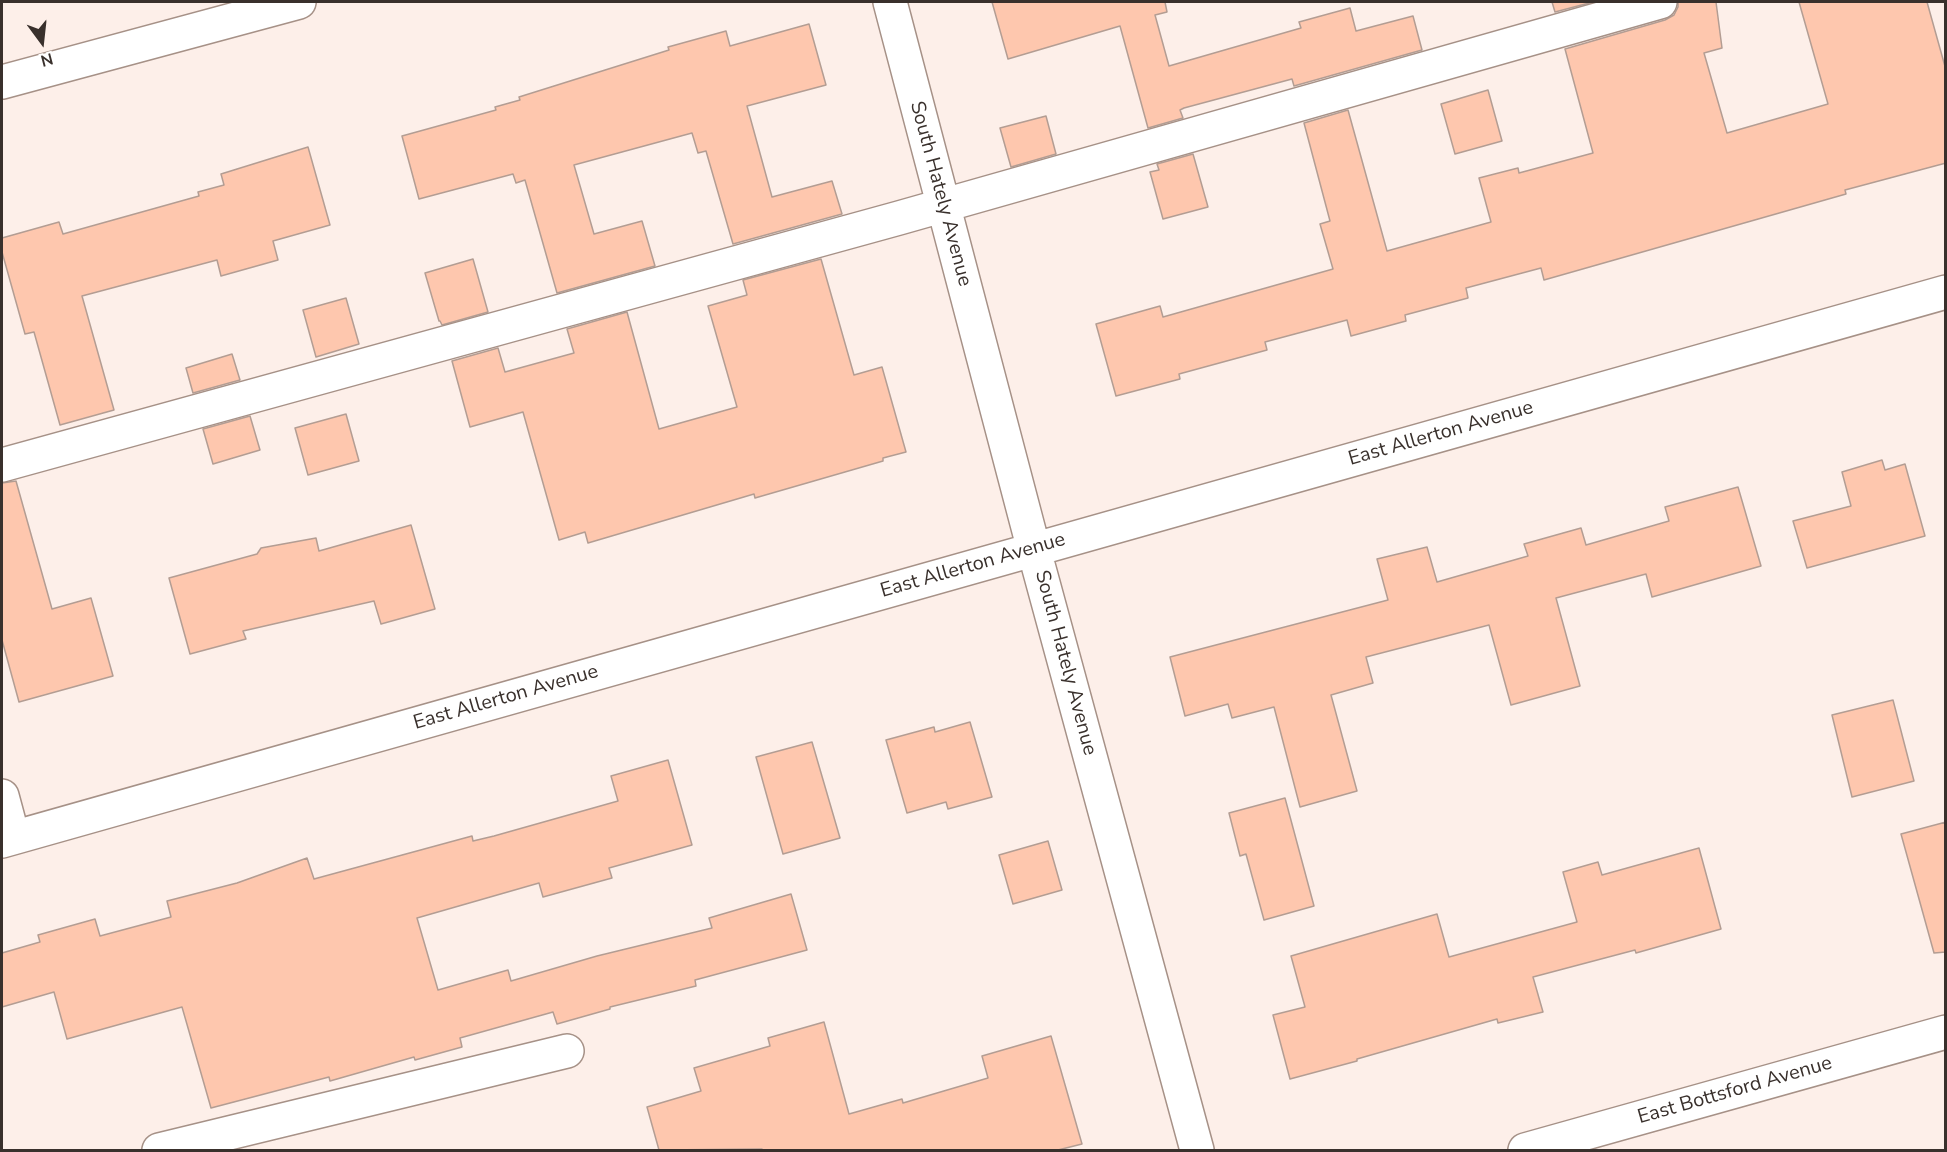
<!DOCTYPE html>
<style>
body{margin:0}
#map{position:relative;width:1947px;height:1152px;overflow:hidden;background:#fdefe9;font-family:"Nunito Sans",sans-serif}
canvas{display:block}
.frame{position:absolute;inset:0;border:3px solid #39302c;pointer-events:none}
.north{position:absolute;left:12px;top:12px;width:60px;height:60px;-webkit-text-stroke:4px #fff;paint-order:stroke;rotate:165deg;font-size:16px;font-weight:700;line-height:24px;text-align:center;color:#39302c}
.north::after{content:'';display:block;margin:auto;width:21px;height:27px;background:#39302c;clip-path:polygon(50% 0,100% 100%,50% 72%,0 100%)}
</style>
<div id="map">
<canvas width="1947" height="1152"></canvas>
<div class="frame"></div>
<div class="north">N</div>
</div>
<script>
const ctx = document.querySelector('canvas').getContext('2d');
ctx.lineJoin = 'round';
function paint(path, color) {
  ctx.fillStyle = color;
  ctx.fill(path, 'evenodd');
}
function poly(rows) {
  const path = new Path2D();
  for (const r of rows) {
    path.moveTo(r[0], r[1]);
    for (let i = 2; i < r.length; i += 2) path.lineTo(r[i], r[i + 1]);
  }
  return path;
}
function stroke(path, color, width, dash) {
  ctx.strokeStyle = color;
  ctx.lineWidth = width;
  ctx.lineCap = dash ? 'butt' : 'round';
  ctx.setLineDash(dash || []);
  ctx.stroke(path);
}
function write(font, color, halo, rows, align = 'center') {
  ctx.font = font + ' "Nunito Sans",sans-serif';
  ctx.lineWidth = 6;
  ctx.setLineDash([]);
  ctx.textBaseline = 'middle';
  ctx.strokeStyle = halo;
  ctx.fillStyle = color;
  for (const [text, x, y, turn = 0] of rows) {
    ctx.save();
    ctx.translate(x, y);
    ctx.rotate((+turn || 0) * Math.PI / 180);
    ctx.textAlign = isNaN(turn) ? turn : align;
    if (halo) ctx.strokeText(text, 0, 0);
    ctx.fillText(text, 0, 0);
    ctx.restore();
  }
}
const building = poly([
 [992,2,1165,2,1167,12,1155,15,1169,66,1301,28,1299,22,1350,8,1356,31,1413,16,1422,50,1294,86,1292,79,1184,108,1180,110,1183,118,1148,128,1120,26,1008,59,992,2],
 [1552,2,1593,2,1555,12,1552,2],
 [1678,2,1716,2,1722,48,1704,53,1727,133,1828,104,1799,2,1927,2,1946,70,1946,163,1845,190,1846,194,1544,280,1541,268,1466,288,1468,298,1405,315,1406,321,1351,336,1347,320,1265,342,1267,350,1179,374,1180,379,1116,396,1096,324,1160,306,1163,317,1333,269,1320,224,1330,221,1304,123,1348,110,1387,251,1491,222,1479,178,1518,168,1519,173,1593,153,1565,49,1665,20,1674,15,1678,7,1678,2],
 [809,24,826,85,747,106,772,197,832,181,842,214,733,244,706,151,698,153,692,133,574,165,594,234,642,221,655,266,557,293,525,180,516,183,513,174,419,199,402,136,496,110,495,107,520,100,519,97,669,50,668,47,726,31,730,46,809,24],
 [1488,90,1502,141,1455,154,1441,104,1488,90],
 [1046,116,1056,154,1011,167,1000,128,1046,116],
 [308,147,330,225,273,241,278,260,221,276,217,260,82,296,114,410,60,425,34,332,25,334,2,252,2,238,59,222,63,234,199,196,198,192,224,185,221,174,308,147],
 [1193,154,1208,207,1163,219,1150,172,1159,170,1157,164,1193,154],
 [473,259,488,312,442,325,440,321,439,321,425,273,473,259],
 [821,259,854,375,882,367,906,452,883,458,883,461,755,498,754,494,588,543,585,532,559,540,523,412,470,427,452,361,498,348,505,372,574,353,567,329,627,312,659,429,737,407,708,306,747,295,743,280,821,259],
 [346,298,359,344,316,357,303,310,346,298],
 [232,354,240,380,193,393,186,368,232,354],
 [346,414,359,461,308,475,295,428,346,414],
 [250,416,260,450,213,464,203,429,250,416],
 [1882,460,1885,470,1905,464,1925,536,1807,568,1793,521,1851,506,1842,472,1882,460],
 [16,481,52,609,91,598,113,676,19,702,2,640,2,483,16,481],
 [1738,487,1761,566,1652,597,1646,574,1556,598,1580,686,1511,705,1489,625,1366,657,1373,683,1331,695,1357,791,1300,807,1274,707,1232,718,1228,704,1185,716,1170,657,1388,600,1377,559,1427,547,1437,582,1528,556,1524,544,1581,528,1586,545,1669,521,1665,507,1738,487],
 [411,525,435,609,381,624,374,601,243,631,246,639,190,654,169,578,257,554,261,548,316,538,319,551,411,525],
 [1893,700,1914,781,1852,797,1832,715,1893,700],
 [970,722,992,797,948,809,946,802,907,813,886,740,934,727,935,732,970,722],
 [812,742,840,838,783,854,756,757,812,742],
 [668,760,692,845,609,868,612,878,543,897,539,883,417,918,438,990,508,970,511,981,597,956,712,928,709,918,791,894,807,950,695,980,696,986,610,1007,610,1009,557,1024,553,1012,460,1038,462,1047,415,1060,414,1057,330,1081,329,1077,211,1108,182,1007,67,1039,54,992,2,1007,2,953,40,942,38,935,95,919,100,936,171,917,167,901,237,883,307,858,314,879,472,836,473,841,494,836,618,801,611,776,668,760],
 [1285,798,1314,906,1264,920,1246,854,1240,856,1229,813,1285,798],
 [1946,822,1946,952,1934,953,1901,834,1946,822],
 [1048,841,1062,890,1013,904,999,855,1048,841],
 [1699,848,1721,929,1636,953,1635,950,1533,977,1543,1012,1498,1023,1497,1019,1357,1059,1357,1061,1290,1079,1273,1015,1305,1007,1291,956,1437,914,1449,957,1577,922,1563,872,1598,862,1602,875,1699,848],
 [824,1022,849,1114,902,1099,903,1103,988,1078,982,1056,1051,1036,1082,1144,1058,1150,762,1150,762,1149,659,1150,647,1107,701,1091,694,1068,770,1046,768,1038,824,1022]
]);
paint(building, '#fec7ae');
stroke(building, '#b39d93', 1.5);
const minor = poly([
 [890,2,1034,550,1197,1150],
 [2,82,299,2],
 [2,465,899,218,1660,2],
 [2,796,13,837],
 [2,841,1946,292],
 [159,1150,567,1051],
 [1525,1150,1946,1032]
]);
stroke(minor, '#a69187', 36);
stroke(minor, '#fff', 33);
write('20px', '#39302c', '#fff', [
 ["South Hately Avenue",940,194,75],
 ["East Allerton Avenue",1441,434,-16],
 ["East Allerton Avenue",973,566,-16],
 ["South Hately Avenue",1065,663,75],
 ["East Allerton Avenue",506,698,-16],
 ["East Bottsford Avenue",1735,1091,-16]
]);
</script>
